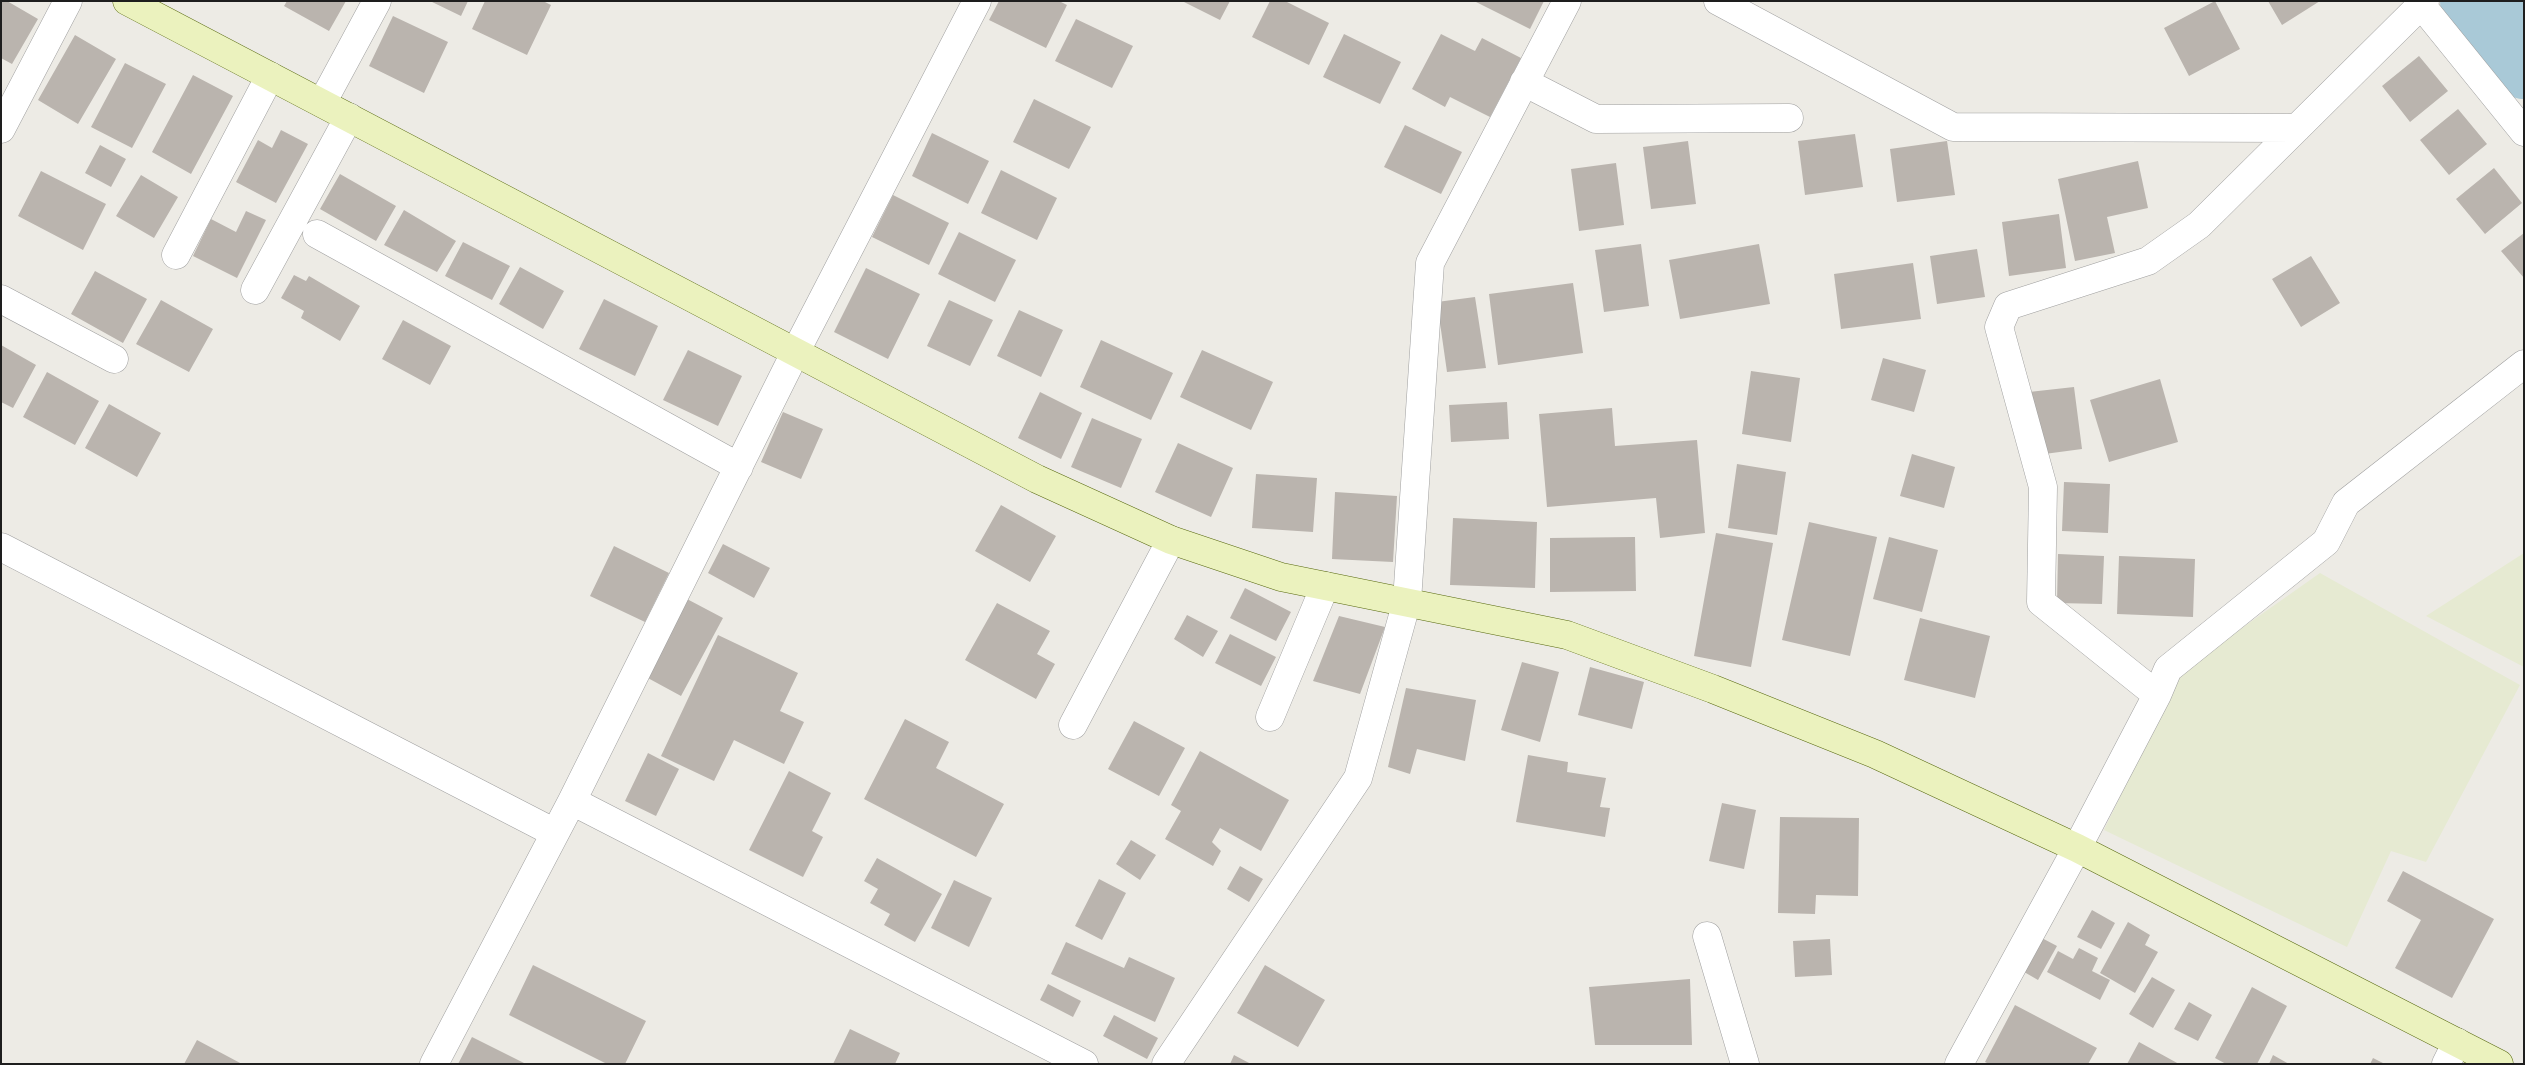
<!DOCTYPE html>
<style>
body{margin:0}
#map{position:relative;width:2525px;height:1065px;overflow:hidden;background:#edebe5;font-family:Poppins,sans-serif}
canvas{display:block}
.frame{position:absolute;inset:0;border:2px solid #1e1e1e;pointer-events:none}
</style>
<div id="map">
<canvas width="2525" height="1065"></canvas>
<div class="frame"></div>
</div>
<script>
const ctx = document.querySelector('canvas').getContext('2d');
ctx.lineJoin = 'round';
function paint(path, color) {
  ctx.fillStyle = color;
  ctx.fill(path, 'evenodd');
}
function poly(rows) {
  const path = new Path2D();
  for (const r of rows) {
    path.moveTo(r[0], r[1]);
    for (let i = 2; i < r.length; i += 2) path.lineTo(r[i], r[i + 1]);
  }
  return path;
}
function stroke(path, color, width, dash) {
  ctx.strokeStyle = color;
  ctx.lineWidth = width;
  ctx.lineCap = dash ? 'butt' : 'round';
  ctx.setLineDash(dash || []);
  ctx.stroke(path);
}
paint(poly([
 [2524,553,2524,667,2426,616],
 [2320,573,2520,685,2426,862,2391,851,2347,947,2104,830,2181,671]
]), '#e6ead2');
stroke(poly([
 [2477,1,2524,62]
]), '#a9c9d7', 74);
paint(poly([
 [1,1,7,1,38,19,12,64,1,58],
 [287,1,346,1,329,31,284,6],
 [430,1,468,1,461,16],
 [485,1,543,1,551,5,527,55,472,29],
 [999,1,1059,1,1067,5,1046,48,989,20],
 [1182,1,1230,1,1220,20],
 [1270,1,1285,1,1329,23,1309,65,1252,37],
 [1474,1,1544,1,1530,29],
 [2215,1,2240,49,2189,76,2164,28],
 [2268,1,2320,1,2282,25],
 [393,16,448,42,424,93,369,66],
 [1076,19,1133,46,1112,88,1055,61],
 [1344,34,1401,62,1380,104,1323,77],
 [1441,34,1475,51,1482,38,1521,58,1490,117,1450,97,1445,107,1412,89],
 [75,35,116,59,78,124,38,100],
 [2419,56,2448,91,2410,122,2382,86],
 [125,63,166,84,132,148,91,127],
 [193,75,233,96,191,174,152,152],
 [1034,99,1091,127,1069,169,1013,142],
 [2458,109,2487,144,2449,175,2420,140],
 [1405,125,1462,152,1441,194,1384,167],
 [281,130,308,144,276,203,236,182,258,140,272,148],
 [932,133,989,161,968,204,912,176],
 [1855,134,1863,187,1805,195,1798,141],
 [1688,141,1696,204,1651,209,1643,147],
 [1947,141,1955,195,1897,202,1890,149],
 [100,145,126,159,111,187,85,173],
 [2138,161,2148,208,2107,217,2115,253,2075,261,2058,179],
 [1616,163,1624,225,1579,231,1571,169],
 [2494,168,2522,203,2485,234,2456,199],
 [1001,170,1057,198,1037,240,981,213],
 [41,171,106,204,83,250,18,216],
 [340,174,396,206,376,241,320,209],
 [141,175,178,197,154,238,116,216],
 [893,195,949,223,929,265,872,237],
 [404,210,456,241,437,272,384,245],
 [246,211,266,220,237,278,193,256,211,219,236,232],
 [2059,214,2066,268,2009,276,2002,222],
 [959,232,1016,260,995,302,938,274],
 [2524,233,2524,278,2501,251],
 [463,242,510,266,492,300,445,276],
 [1641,244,1649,306,1604,312,1595,250],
 [1759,244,1770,304,1680,319,1669,260],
 [1977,249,1985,297,1937,304,1930,256],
 [2311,256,2340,303,2301,327,2272,279],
 [1913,263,1921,319,1841,329,1834,274],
 [520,267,564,291,543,329,499,304],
 [866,268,920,294,888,359,834,332],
 [95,271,147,299,123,343,71,314],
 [294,275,306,281,309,276,360,306,340,341,301,318,304,311,281,298],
 [1573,283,1583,353,1498,365,1489,294],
 [1475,297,1486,368,1447,372,1437,302],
 [604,299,658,326,635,376,579,349],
 [161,300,213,329,189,372,136,344],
 [949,300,993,320,970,366,927,346],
 [1019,310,1063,330,1041,377,997,356],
 [403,320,451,346,430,385,382,359],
 [1101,340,1173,373,1151,420,1080,387],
 [1,345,36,365,13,408,1,402],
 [688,350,742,376,718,426,663,400],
 [1202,350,1273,382,1251,430,1180,397],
 [1883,358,1926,370,1914,412,1871,400],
 [1751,371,1800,378,1791,442,1742,434],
 [47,372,99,401,75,445,23,417],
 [2160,379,2178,442,2109,462,2090,400],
 [2074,387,2082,449,2037,455,2029,392],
 [1040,392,1082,413,1061,459,1018,438],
 [1507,402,1509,439,1451,442,1449,405],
 [109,404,161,433,137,477,85,448],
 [1612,408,1615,446,1697,440,1705,533,1660,538,1656,498,1547,507,1539,414],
 [783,412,823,429,801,479,761,462],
 [1092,418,1142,439,1121,488,1071,467],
 [1178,443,1233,468,1211,517,1155,492],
 [1912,454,1955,467,1944,508,1900,496],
 [1737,464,1786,472,1777,535,1728,528],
 [1256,474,1317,478,1313,532,1252,528],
 [2064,482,2110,484,2108,533,2062,531],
 [1335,492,1397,496,1393,562,1332,559],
 [1001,505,1056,536,1030,582,975,551],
 [1453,518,1537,522,1535,588,1450,585],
 [1809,522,1877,537,1850,656,1782,640],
 [1716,533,1773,543,1751,667,1694,656],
 [1635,537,1636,591,1550,592,1550,538],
 [1889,537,1938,550,1922,612,1873,599],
 [723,544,770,568,754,598,708,573],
 [614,546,669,573,645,622,590,596],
 [2058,554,2104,556,2102,604,2057,603],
 [2119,556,2195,559,2193,617,2117,614],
 [1245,588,1291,612,1276,641,1230,618],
 [687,599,723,618,681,696,646,677],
 [997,603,1050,631,1037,654,1055,664,1036,699,965,660],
 [1187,615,1218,631,1203,657,1174,639],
 [1339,616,1385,627,1360,694,1313,681],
 [1920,618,1990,636,1975,698,1904,680],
 [1230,634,1276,657,1261,686,1215,663],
 [718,635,798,673,780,711,804,722,784,764,734,740,714,781,661,756],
 [1522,662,1559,672,1540,742,1501,730],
 [1590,667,1644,682,1632,729,1578,715],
 [1406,688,1476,700,1465,761,1417,749,1410,774,1388,767],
 [905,719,949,742,936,768,1004,804,976,857,864,799],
 [1134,721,1185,748,1159,796,1108,769],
 [1200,751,1289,800,1261,851,1220,828,1212,842,1221,851,1213,866,1165,839,1181,811,1171,805],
 [648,753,679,769,656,816,625,801],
 [1528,755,1568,762,1567,772,1606,778,1600,807,1610,808,1605,837,1516,822],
 [789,771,831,793,812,831,823,837,803,877,749,850],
 [1722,803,1756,810,1744,869,1709,861],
 [1780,817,1859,818,1858,896,1816,895,1815,914,1778,913],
 [1131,840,1156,855,1140,880,1116,864],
 [877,858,942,894,915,942,884,925,890,914,870,903,878,889,864,881],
 [1240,866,1263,879,1249,902,1227,889],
 [2403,871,2494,919,2452,998,2395,968,2421,920,2387,901],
 [1099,879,1126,893,1102,940,1075,926],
 [954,880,992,898,969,947,931,928],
 [2092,910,2115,923,2101,949,2077,937],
 [2128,922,2150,935,2145,945,2158,952,2135,993,2100,973],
 [2038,936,2057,946,2038,980,2019,969],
 [1830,939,1832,975,1795,977,1793,941],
 [1066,942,1124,968,1129,957,1175,978,1155,1022,1051,974],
 [2079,948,2098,958,2092,971,2110,980,2100,1000,2047,972,2058,951,2073,959],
 [533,965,646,1021,625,1064,607,1064,509,1015],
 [1265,965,1325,1000,1298,1047,1237,1013],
 [2152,977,2175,990,2153,1028,2129,1014],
 [1690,979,1692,1045,1595,1045,1589,987],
 [1048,984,1081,1001,1073,1017,1040,1000],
 [2252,987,2287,1006,2257,1064,2226,1064,2215,1058],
 [2189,1002,2212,1015,2198,1041,2174,1029],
 [2015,1005,2097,1048,2088,1064,1989,1064,1985,1062],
 [1114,1015,1158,1038,1147,1059,1103,1036],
 [850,1029,900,1053,895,1064,833,1064],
 [472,1037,526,1064,458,1064],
 [197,1040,242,1064,184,1064],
 [2139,1042,2179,1064,2127,1064],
 [1234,1055,1251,1064,1230,1064],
 [2273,1055,2289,1064,2269,1064],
 [2373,1058,2385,1064,2370,1064]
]), '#bab4ae');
const street = poly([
 [1718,1,1953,127,2297,128],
 [2418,1,2524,132],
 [1524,82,1596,119,1789,118],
 [322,103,377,1],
 [1,129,68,1],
 [317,234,739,467],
 [176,255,270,76],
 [255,290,349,117],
 [1,299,114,359],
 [1,547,555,833],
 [2157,695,2041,602,2043,487,1999,327,2008,306,2148,261,2199,225,2425,1],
 [1270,717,1325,586],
 [1073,725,1171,540],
 [572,801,1084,1064],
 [1707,936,1745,1064],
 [434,1064,572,801,796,351,977,1],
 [1166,1064,1358,778,1407,601,1430,263,1567,1],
 [1959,1064,2077,848,2157,695,2168,669,2326,542,2346,503,2524,364],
 [2446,1064,2457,1042]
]);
const secondary = poly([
 [127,1,1037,479,1171,540,1281,577,1567,635,1713,689,1875,754,2077,848,2499,1064]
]);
stroke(street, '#9f9f9f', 29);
stroke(secondary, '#586910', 29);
stroke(street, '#fff', 28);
stroke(secondary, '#ebf2be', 28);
</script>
